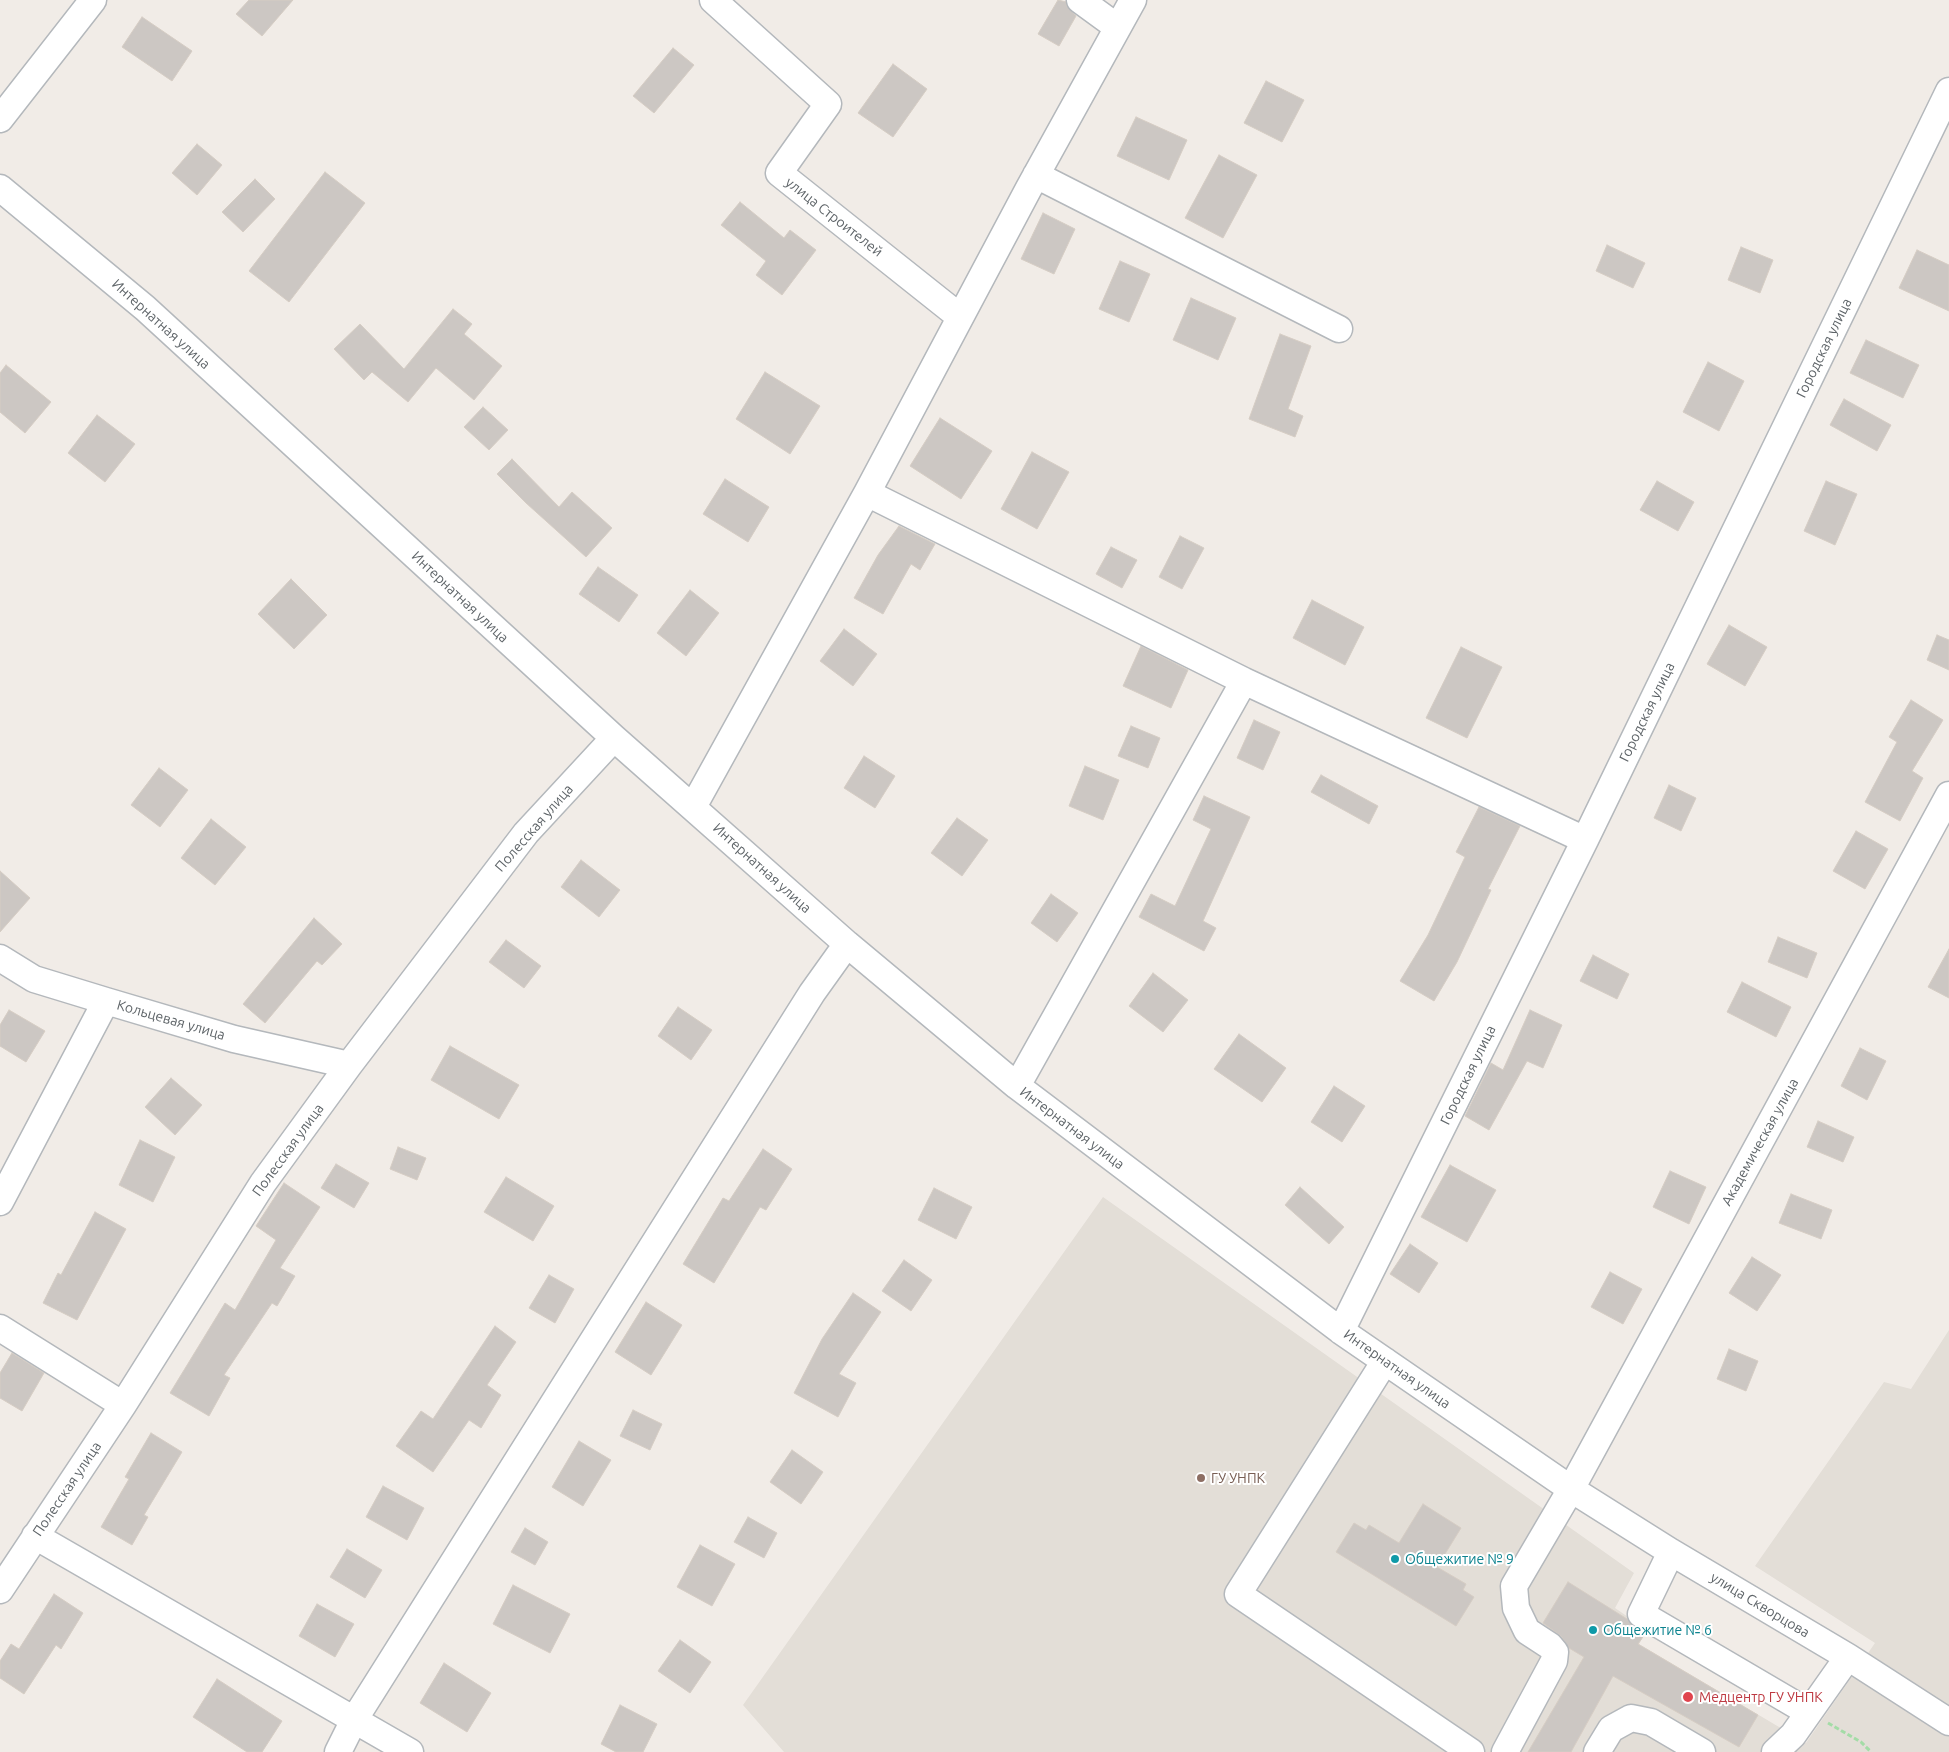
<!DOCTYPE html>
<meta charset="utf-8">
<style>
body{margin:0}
canvas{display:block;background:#f1ece7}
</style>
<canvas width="1949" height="1752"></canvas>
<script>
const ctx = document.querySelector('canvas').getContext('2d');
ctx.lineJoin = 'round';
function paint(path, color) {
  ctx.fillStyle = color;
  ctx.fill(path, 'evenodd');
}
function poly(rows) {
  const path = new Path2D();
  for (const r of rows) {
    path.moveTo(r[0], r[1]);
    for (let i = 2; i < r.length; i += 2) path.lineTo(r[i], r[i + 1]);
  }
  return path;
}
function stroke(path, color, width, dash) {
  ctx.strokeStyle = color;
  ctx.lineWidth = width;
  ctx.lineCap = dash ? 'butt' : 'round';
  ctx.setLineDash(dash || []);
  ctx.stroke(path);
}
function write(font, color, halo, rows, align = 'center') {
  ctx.font = font + ' Ubuntu,sans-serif';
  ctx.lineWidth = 4;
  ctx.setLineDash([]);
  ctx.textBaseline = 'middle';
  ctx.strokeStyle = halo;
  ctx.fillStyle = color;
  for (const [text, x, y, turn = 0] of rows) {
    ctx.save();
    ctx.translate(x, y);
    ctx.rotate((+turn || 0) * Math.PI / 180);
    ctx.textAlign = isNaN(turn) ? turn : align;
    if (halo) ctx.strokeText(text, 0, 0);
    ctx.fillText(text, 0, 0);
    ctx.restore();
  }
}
paint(poly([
 [1103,1197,1634,1573,1615,1608,1647,1630,1639,1644,1806,1743,1875,1643,1755,1566,1884,1382,1911,1389,1949,1330,1949,1752,784,1752,743,1705]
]), '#e3ded7');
const building = poly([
 [249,0,293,0,262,36,236,14,249,0],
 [1058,0,1066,2,1067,6,1076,16,1059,46,1038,34,1058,0],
 [142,17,192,51,172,81,122,47,142,17],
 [673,48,694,65,654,113,633,96,673,48],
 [893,64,927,89,893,137,858,113,893,64],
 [1266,81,1304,100,1282,142,1244,123,1266,81],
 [1136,117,1187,140,1169,180,1117,156,1136,117],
 [197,144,222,165,197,195,172,173,197,144],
 [1219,155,1257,175,1223,238,1185,218,1219,155],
 [325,172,365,203,289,302,249,271,325,172],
 [255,179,275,199,243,232,222,212,255,179],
 [740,202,784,238,790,230,816,250,782,295,756,275,766,261,721,225,740,202],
 [1043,213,1075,229,1054,274,1021,259,1043,213],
 [1607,245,1645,263,1633,288,1596,271,1607,245],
 [1741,247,1773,260,1760,293,1728,280,1741,247],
 [1917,250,1949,265,1949,311,1899,288,1917,250],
 [1120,261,1150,274,1129,322,1099,309,1120,261],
 [1191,298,1236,318,1218,360,1173,340,1191,298],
 [453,309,472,324,464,334,502,366,474,400,436,368,408,402,372,372,364,380,334,349,360,324,404,369,453,309],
 [1280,334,1311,346,1288,409,1303,416,1295,437,1249,419,1280,334],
 [1866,340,1919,365,1903,398,1850,373,1866,340],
 [1708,362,1744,381,1719,431,1683,412,1708,362],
 [6,365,51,402,25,433,0,412,0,373,6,365],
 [765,372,820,406,790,454,736,419,765,372],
 [1844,399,1891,425,1877,451,1830,425,1844,399],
 [483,407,508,430,489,450,464,427,483,407],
 [97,415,135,444,105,482,68,453,97,415],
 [940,418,992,451,961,499,910,466,940,418],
 [1032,452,1069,472,1037,529,1001,509,1032,452],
 [512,459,559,507,572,492,612,528,586,557,526,503,497,474,512,459],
 [725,479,769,507,748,542,703,514,725,479],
 [1657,481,1694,502,1678,531,1640,510,1657,481],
 [1826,481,1857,494,1835,545,1804,531,1826,481],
 [899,526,935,544,920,570,911,564,883,614,854,598,878,555,899,526],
 [1180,536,1204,548,1182,589,1159,577,1180,536],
 [1111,547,1137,560,1122,588,1096,574,1111,547],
 [598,567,638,595,619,622,579,594,598,567],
 [291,579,327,615,294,649,258,614,291,579],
 [690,590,719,613,686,656,657,633,690,590],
 [1312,600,1364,627,1345,665,1293,638,1312,600],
 [1729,625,1767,647,1745,686,1707,664,1729,625],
 [844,629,877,654,853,686,820,661,844,629],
 [1937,635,1949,640,1949,670,1927,660,1937,635],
 [1141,646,1188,670,1171,708,1123,686,1141,646],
 [1461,647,1502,667,1467,738,1426,718,1461,647],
 [1911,700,1943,720,1912,771,1923,778,1900,821,1865,802,1897,742,1889,737,1911,700],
 [1254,720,1280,732,1263,770,1237,758,1254,720],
 [1131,726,1160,738,1148,768,1118,756,1131,726],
 [864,756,895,776,875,808,844,788,864,756],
 [1085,766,1119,780,1103,820,1069,806,1085,766],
 [159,768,188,790,160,827,131,805,159,768],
 [1321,775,1378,806,1369,824,1311,792,1321,775],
 [1669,785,1696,798,1681,831,1654,818,1669,785],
 [1204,796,1250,817,1203,921,1216,928,1204,951,1139,917,1151,894,1175,906,1211,829,1193,820,1204,796],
 [1479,807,1520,826,1488,889,1491,890,1457,962,1434,1001,1400,981,1428,935,1465,857,1456,852,1479,807],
 [957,818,988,840,962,876,931,853,957,818],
 [211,819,246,847,215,885,181,858,211,819],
 [1856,831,1888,849,1865,889,1833,871,1856,831],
 [581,860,620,890,599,917,561,887,581,860],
 [0,871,30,898,0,932,0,871],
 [1051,894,1078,913,1057,942,1031,923,1051,894],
 [314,918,342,944,322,965,317,961,265,1023,243,1004,314,918],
 [1778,937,1817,953,1807,978,1768,962,1778,937],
 [506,940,541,966,524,988,489,962,506,940],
 [1949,949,1949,998,1928,987,1949,949],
 [1593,955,1629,974,1617,999,1580,981,1593,955],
 [1153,973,1188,1000,1163,1032,1129,1006,1153,973],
 [1742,982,1791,1007,1776,1037,1727,1012,1742,982],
 [678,1007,712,1030,691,1060,658,1036,678,1007],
 [9,1010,45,1031,26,1062,0,1046,0,1025,9,1010],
 [1530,1010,1562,1025,1543,1068,1527,1061,1489,1130,1465,1116,1491,1063,1503,1070,1530,1010],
 [1239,1034,1286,1068,1262,1102,1214,1069,1239,1034],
 [450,1046,519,1085,499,1119,431,1080,450,1046],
 [1860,1048,1886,1061,1867,1100,1841,1086,1860,1048],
 [171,1078,202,1105,175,1135,145,1107,171,1078],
 [1334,1086,1365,1106,1342,1142,1311,1122,1334,1086],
 [1818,1121,1854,1137,1843,1162,1807,1147,1818,1121],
 [140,1140,175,1157,153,1202,119,1185,140,1140],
 [398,1147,426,1158,417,1180,390,1169,398,1147],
 [763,1149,792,1169,766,1210,760,1207,714,1283,683,1264,723,1198,729,1201,763,1149],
 [336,1164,369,1183,354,1208,321,1188,336,1164],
 [1450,1165,1496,1190,1467,1242,1421,1217,1450,1165],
 [1670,1171,1706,1187,1689,1224,1653,1207,1670,1171],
 [506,1177,554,1206,533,1241,484,1212,506,1177],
 [284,1183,320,1207,280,1268,295,1276,277,1306,272,1303,224,1375,230,1378,209,1416,170,1393,225,1303,235,1310,276,1240,256,1226,284,1183],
 [1300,1187,1344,1227,1329,1244,1285,1205,1300,1187],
 [934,1188,972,1207,956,1239,918,1220,934,1188],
 [1791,1194,1832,1210,1821,1239,1779,1223,1791,1194],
 [95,1212,126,1229,77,1320,43,1303,58,1273,61,1275,95,1212],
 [1410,1244,1438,1263,1419,1293,1390,1274,1410,1244],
 [1752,1257,1781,1275,1757,1311,1729,1293,1752,1257],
 [904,1260,932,1280,911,1311,882,1291,904,1260],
 [1610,1272,1642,1289,1623,1324,1591,1307,1610,1272],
 [549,1275,574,1289,555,1323,529,1308,549,1275],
 [853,1293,881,1312,839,1374,856,1383,838,1417,794,1393,822,1339,853,1293],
 [646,1302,682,1325,651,1375,615,1352,646,1302],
 [495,1326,516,1342,487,1385,501,1395,481,1428,469,1420,433,1472,396,1446,421,1411,433,1419,495,1326],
 [1729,1349,1758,1361,1746,1391,1717,1379,1729,1349],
 [12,1353,44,1373,22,1411,0,1398,0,1373,12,1353],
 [633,1410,662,1424,650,1450,620,1436,633,1410],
 [151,1433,182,1452,144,1515,148,1517,132,1545,101,1527,129,1479,125,1477,151,1433],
 [579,1441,611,1460,583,1506,552,1487,579,1441],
 [792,1450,823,1472,801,1504,770,1482,792,1450],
 [383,1486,424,1508,407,1540,366,1517,383,1486],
 [1423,1504,1461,1528,1437,1567,1466,1584,1463,1590,1474,1597,1456,1626,1336,1552,1354,1523,1366,1530,1369,1525,1399,1543,1423,1504],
 [748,1517,777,1533,764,1558,734,1542,748,1517],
 [525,1528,548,1542,535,1565,511,1552,525,1528],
 [700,1545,735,1564,712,1606,677,1587,700,1545],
 [347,1549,382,1570,365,1598,330,1577,347,1549],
 [1568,1582,1627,1619,1633,1627,1645,1634,1638,1644,1758,1715,1739,1747,1613,1676,1571,1752,1528,1752,1584,1657,1569,1648,1561,1636,1543,1623,1568,1582],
 [513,1585,570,1614,550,1653,493,1624,513,1585],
 [54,1594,83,1613,61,1649,56,1645,24,1694,0,1678,0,1661,11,1644,19,1649,54,1594],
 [317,1604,354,1624,335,1657,299,1636,317,1604],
 [680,1640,711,1662,690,1693,658,1671,680,1640],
 [444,1663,491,1693,467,1732,420,1703,444,1663],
 [217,1679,282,1721,262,1752,247,1752,193,1717,217,1679],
 [620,1705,657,1724,643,1752,616,1752,601,1744,620,1705]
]);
paint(building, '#ccc7c3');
stroke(building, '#d6cdc4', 1);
const minor = poly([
 [713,0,828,104,779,173,960,317],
 [1080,0,1117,27],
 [0,119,93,0],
 [1036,175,1339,329],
 [0,188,145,308,614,738,847,944,1017,1086,1341,1331,1571,1489,1671,1552,1848,1657,1949,1722],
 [867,493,1244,681,1585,840],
 [693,807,867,493,1029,188,1133,0],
 [0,958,34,979,106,1001,234,1039,349,1065],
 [1017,1086,1244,681],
 [0,1202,106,1001],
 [0,1328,123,1405],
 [1341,1331,1585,840,1949,91],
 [1385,1361,1238,1594,1471,1752],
 [35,1536,410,1752],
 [1671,1552,1641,1614,1808,1712],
 [0,1590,123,1405,263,1183,349,1065,526,833,614,738],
 [338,1752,354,1720,812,993,847,944],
 [1505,1752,1554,1661,1555,1652,1550,1646,1527,1631,1516,1608,1514,1586,1571,1489,1949,795],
 [1597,1752,1611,1729,1631,1718,1651,1722,1702,1752],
 [1775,1752,1793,1735,1848,1657]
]);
stroke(minor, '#b4b8bc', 29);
stroke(poly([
 [1828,1723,1861,1742,1871,1752]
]), '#a4dca7', 3, [5, 2.5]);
stroke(minor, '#fff', 26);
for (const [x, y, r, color] of [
 [1201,1478,5,"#8d6e63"],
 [1395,1559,5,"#0f9aa8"],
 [1593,1630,5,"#0f9aa8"],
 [1688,1697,6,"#e0444e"]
]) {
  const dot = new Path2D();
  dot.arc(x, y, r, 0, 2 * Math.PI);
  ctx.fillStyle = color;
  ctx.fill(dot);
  stroke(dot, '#fff', 2);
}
write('14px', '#5e6468', '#fff', [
 ["улица Строителей",834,217,38],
 ["Интернатная улица",161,324,42],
 ["Городская улица",1824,348,-64],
 ["Интернатная улица",460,597,43],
 ["Городская улица",1647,712,-64],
 ["Полесская улица",534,828,-49],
 ["Интернатная улица",762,868,42],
 ["Кольцевая улица",171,1020,16],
 ["Городская улица",1468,1075,-64],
 ["Интернатная улица",1072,1128,37],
 ["Академическая улица",1760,1142,-61],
 ["Полесская улица",288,1150,-54],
 ["Интернатная улица",1397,1369,35],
 ["Полесская улица",67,1489,-56],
 ["улица Скворцова",1760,1605,31]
]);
write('14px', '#785e54', '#fff', [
 ["ГУ УНПК",1211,1478]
], 'left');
write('14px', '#0d838f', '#fff', [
 ["Общежитие № 9",1405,1559],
 ["Общежитие № 6",1603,1630]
], 'left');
write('14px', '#be3a42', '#fff', [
 ["Медцентр ГУ УНПК",1699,1697]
], 'left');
</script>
